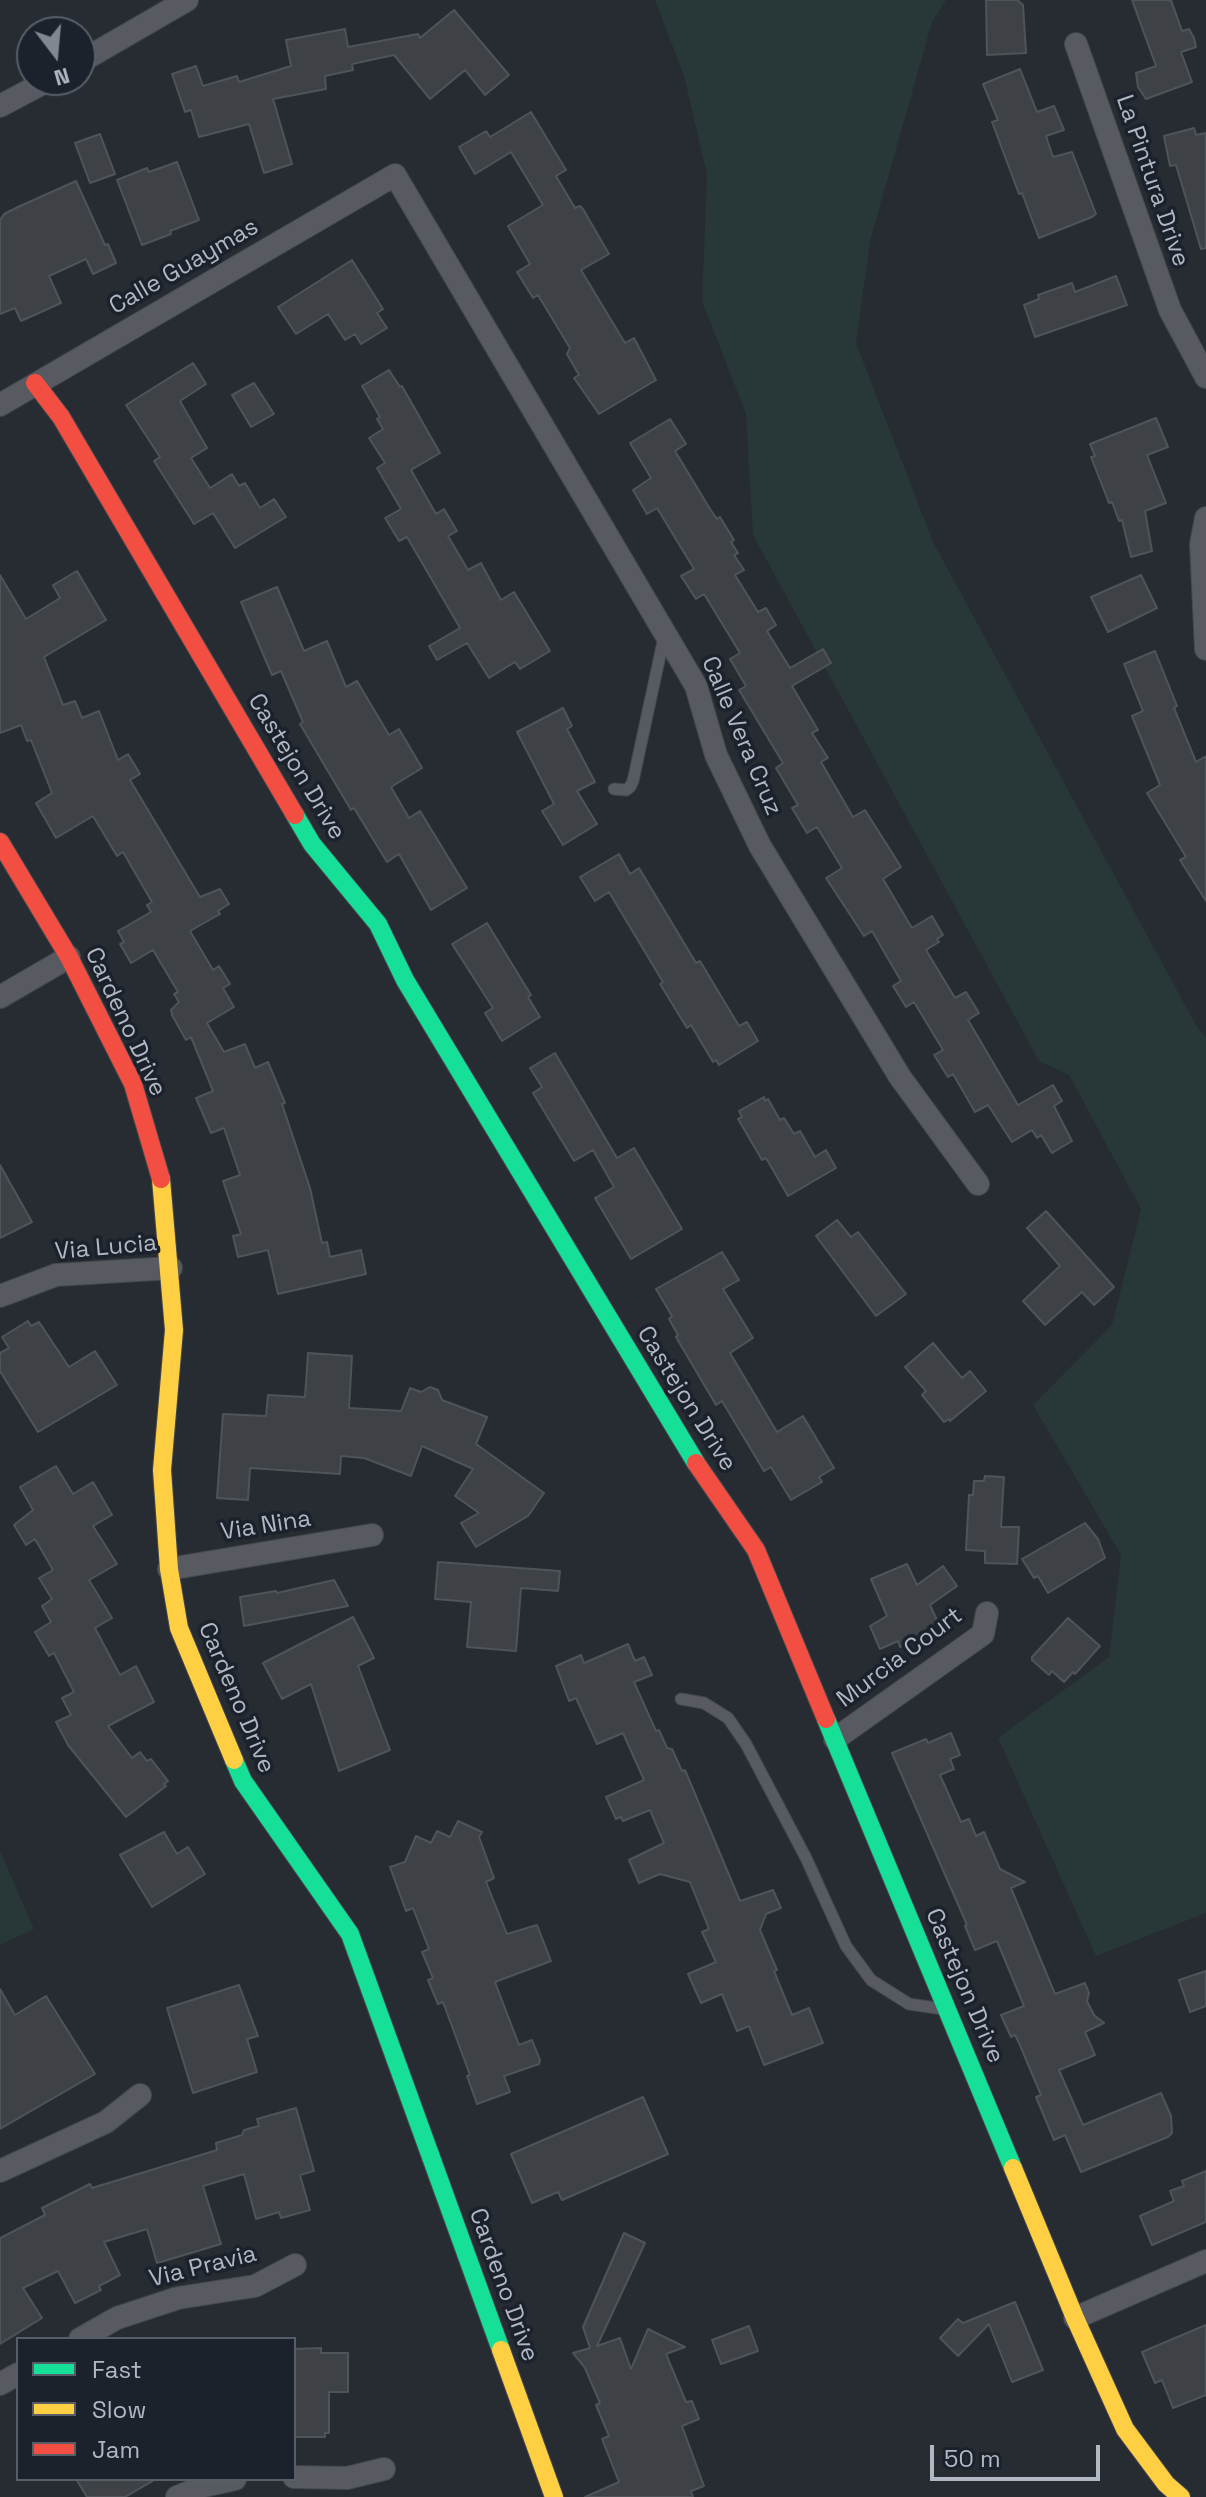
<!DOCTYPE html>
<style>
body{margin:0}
#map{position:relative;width:1206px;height:2497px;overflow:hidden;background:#272c32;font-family:"Space Grotesk",sans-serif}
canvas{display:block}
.legend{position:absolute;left:16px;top:2337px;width:280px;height:144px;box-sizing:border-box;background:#1c222c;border:2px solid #585e68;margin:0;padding:10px 14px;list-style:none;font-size:24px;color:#b1b8c3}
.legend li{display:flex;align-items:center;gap:16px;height:40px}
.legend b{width:40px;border:2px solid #585e68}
.north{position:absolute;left:16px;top:16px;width:80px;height:80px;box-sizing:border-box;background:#1c222c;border:2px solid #585e68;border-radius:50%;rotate:164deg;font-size:22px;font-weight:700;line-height:32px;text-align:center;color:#b1b8c3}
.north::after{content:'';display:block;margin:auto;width:28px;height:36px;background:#818790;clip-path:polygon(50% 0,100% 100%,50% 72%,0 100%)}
.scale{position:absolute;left:930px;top:2445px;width:170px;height:36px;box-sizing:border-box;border:4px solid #b1b8c3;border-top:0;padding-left:10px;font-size:24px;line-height:28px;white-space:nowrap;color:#b1b8c3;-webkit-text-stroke:6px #1c222c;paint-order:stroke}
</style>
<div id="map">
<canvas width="1206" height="2497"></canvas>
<ul class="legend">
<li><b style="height:10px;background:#16e098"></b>Fast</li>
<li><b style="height:10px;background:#ffcf43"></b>Slow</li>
<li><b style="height:10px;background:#f24e42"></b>Jam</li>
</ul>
<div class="north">N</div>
<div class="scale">50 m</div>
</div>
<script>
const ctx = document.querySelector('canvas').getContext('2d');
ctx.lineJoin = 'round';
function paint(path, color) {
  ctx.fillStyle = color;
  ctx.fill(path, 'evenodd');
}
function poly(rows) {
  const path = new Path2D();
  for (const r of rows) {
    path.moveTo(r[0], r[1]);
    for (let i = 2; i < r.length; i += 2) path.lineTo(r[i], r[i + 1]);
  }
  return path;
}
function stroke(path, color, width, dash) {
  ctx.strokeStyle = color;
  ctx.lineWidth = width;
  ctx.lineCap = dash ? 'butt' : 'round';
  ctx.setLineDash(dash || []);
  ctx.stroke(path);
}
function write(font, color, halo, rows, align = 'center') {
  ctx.font = font + ' "Space Grotesk",sans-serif';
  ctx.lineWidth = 7;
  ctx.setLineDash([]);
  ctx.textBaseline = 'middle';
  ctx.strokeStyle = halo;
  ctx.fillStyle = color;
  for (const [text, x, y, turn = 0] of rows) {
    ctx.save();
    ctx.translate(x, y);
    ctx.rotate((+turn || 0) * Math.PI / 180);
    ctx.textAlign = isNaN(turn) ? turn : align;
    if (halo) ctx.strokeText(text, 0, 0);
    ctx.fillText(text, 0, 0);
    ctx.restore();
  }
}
paint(poly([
 [655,0,946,0,932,22,870,241,856,343,933,542,1197,1027,1206,1037,1206,1913,1096,1956,998,1738,1109,1657,1121,1555,1033,1405,1112,1325,1141,1209,1069,1075,1039,1061,753,535,746,414,702,301,707,175,684,76],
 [0,1851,34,1929,0,1945]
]), '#283738');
const building = poly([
 [986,0,1017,0,1023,5,1026,53,987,55,986,0],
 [1132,0,1171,0,1182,31,1189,29,1194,38,1196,47,1181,52,1192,82,1146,99,1138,87,1136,73,1156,66,1132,0],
 [454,10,509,75,485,95,465,70,430,99,394,55,352,64,353,70,325,76,326,89,273,99,292,164,264,173,249,124,199,137,191,110,185,112,172,74,196,66,203,86,237,76,239,82,291,66,286,40,345,29,348,47,418,34,420,38,454,10],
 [1020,69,1037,112,1054,106,1064,130,1046,136,1053,157,1072,152,1096,214,1092,217,1039,238,1022,193,1019,194,992,122,998,120,983,84,1020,69],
 [531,112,566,170,556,176,575,208,580,206,583,209,609,254,581,270,625,343,634,338,656,380,599,414,574,378,579,375,567,354,570,348,538,295,533,298,517,272,530,264,508,226,543,205,511,152,475,174,459,147,486,131,490,137,531,112],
 [1194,128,1196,135,1206,133,1206,248,1201,249,1176,165,1170,166,1164,136,1194,128],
 [100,134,115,174,90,183,75,143,100,134],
 [177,162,199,220,170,231,171,234,142,245,117,180,147,168,149,172,177,162],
 [76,181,105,245,108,244,116,263,93,274,86,259,49,276,61,303,21,321,15,308,0,314,0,220,4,214,18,207,76,181],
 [352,260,383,309,377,313,387,328,361,344,355,334,345,340,328,314,296,334,278,307,352,260],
 [1116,276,1127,305,1035,337,1024,305,1039,299,1038,295,1072,283,1075,292,1116,276],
 [193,363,206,384,180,401,207,448,191,458,210,488,232,474,239,486,245,483,260,508,274,499,286,517,235,548,213,513,194,524,154,461,160,457,126,405,193,363],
 [389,370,400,387,402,386,440,453,411,470,436,514,444,509,457,531,448,536,468,570,481,563,501,600,514,592,550,651,520,669,515,662,489,678,467,643,437,660,429,646,460,628,407,537,399,541,385,518,401,509,377,468,385,463,369,438,383,429,377,419,380,417,362,386,389,370],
 [254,383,274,414,251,427,232,395,254,383],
 [1156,418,1168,447,1147,455,1166,503,1145,511,1152,551,1131,557,1122,520,1119,521,1112,502,1109,503,1091,457,1095,456,1090,444,1156,418],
 [670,419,686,444,675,451,710,509,717,519,720,517,734,540,731,542,738,553,734,555,744,570,735,575,758,612,766,608,776,625,767,631,790,668,823,649,831,663,792,686,818,730,812,733,828,758,821,762,853,817,865,810,901,867,883,879,912,928,932,916,943,935,937,939,939,942,926,950,955,998,966,992,979,1013,968,1020,1018,1105,1053,1085,1062,1101,1054,1106,1072,1141,1052,1153,1041,1135,1037,1138,1032,1130,1012,1142,988,1105,975,1112,953,1074,948,1077,934,1055,943,1050,914,1002,906,1007,893,986,901,981,872,931,864,936,826,878,842,868,817,827,807,833,792,808,798,805,776,768,783,763,739,690,746,686,730,659,740,653,704,594,696,599,681,576,694,569,657,508,647,514,633,490,651,478,630,443,670,419],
 [77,571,106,620,44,657,63,705,75,701,82,718,99,711,118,760,128,754,140,774,130,780,200,897,220,889,229,904,218,911,220,914,190,931,213,970,219,966,230,984,223,988,234,1007,207,1023,224,1052,245,1044,255,1068,268,1062,285,1103,282,1104,310,1188,322,1243,327,1242,330,1257,361,1250,366,1274,278,1294,268,1250,238,1257,233,1236,241,1234,223,1181,240,1175,224,1128,211,1133,196,1098,213,1091,191,1037,186,1040,172,1015,171,1010,179,1002,174,994,178,992,153,950,131,963,120,944,124,942,118,931,151,912,147,905,152,902,123,852,117,856,93,816,56,838,36,803,52,793,31,740,27,741,21,725,0,733,0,575,26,619,60,598,53,585,77,571],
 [1141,575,1157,608,1108,632,1091,597,1141,575],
 [277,587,304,651,327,641,346,687,357,681,389,735,399,729,422,768,391,787,409,818,420,811,467,888,431,910,399,854,387,862,354,808,351,810,300,724,303,722,281,671,272,675,241,602,277,587],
 [1155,651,1177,706,1174,708,1196,762,1206,756,1206,901,1180,860,1186,857,1147,793,1160,785,1132,716,1143,711,1124,664,1155,651],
 [563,708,572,726,567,729,595,782,577,791,597,824,563,845,542,811,554,804,517,732,563,708],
 [619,854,630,874,639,868,696,963,700,961,739,1026,747,1022,758,1041,719,1065,716,1060,713,1062,691,1025,687,1028,660,984,663,982,609,892,595,901,580,877,619,854],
 [487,923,531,995,528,997,540,1017,502,1041,485,1013,493,1008,452,944,487,923],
 [555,1053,617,1158,634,1148,682,1229,631,1259,595,1198,614,1187,593,1150,574,1161,533,1093,542,1087,530,1068,555,1053],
 [764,1097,765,1101,768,1099,780,1120,784,1118,794,1134,800,1131,815,1157,826,1150,836,1168,788,1196,766,1158,762,1160,738,1119,742,1117,739,1111,764,1097],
 [0,1165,32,1222,0,1238,0,1165],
 [1046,1211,1114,1287,1094,1305,1082,1292,1045,1325,1023,1301,1060,1266,1027,1228,1046,1211],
 [837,1220,851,1237,858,1232,906,1294,876,1316,816,1236,837,1220],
 [722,1252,739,1280,723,1289,753,1338,730,1353,777,1432,803,1416,834,1468,819,1477,822,1482,791,1500,771,1467,764,1471,722,1401,716,1405,676,1337,678,1335,669,1319,672,1316,656,1289,722,1252],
 [28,1321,31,1326,39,1322,69,1367,95,1351,117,1385,38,1432,0,1371,0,1353,9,1348,2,1337,28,1321],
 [933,1343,962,1378,970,1371,986,1391,950,1421,949,1419,944,1422,922,1395,926,1391,905,1367,933,1343],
 [308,1353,352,1356,349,1408,401,1411,410,1388,421,1392,430,1387,438,1390,442,1400,487,1417,476,1444,544,1493,528,1516,476,1547,461,1523,479,1513,455,1496,473,1469,422,1446,411,1476,364,1458,341,1456,340,1474,250,1468,248,1500,217,1498,223,1414,266,1416,268,1395,305,1397,308,1353],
 [56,1466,73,1494,93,1482,112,1515,93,1526,117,1564,89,1580,112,1618,95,1628,120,1675,136,1666,154,1702,108,1726,132,1758,140,1752,147,1761,151,1759,168,1781,164,1784,166,1786,126,1817,68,1745,56,1722,71,1715,62,1698,74,1692,54,1653,49,1656,35,1632,51,1622,42,1606,52,1599,39,1578,53,1570,35,1539,26,1545,14,1525,33,1510,20,1487,56,1466],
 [985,1476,1004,1477,1001,1527,1019,1527,1017,1564,985,1563,985,1551,966,1550,969,1495,973,1495,974,1481,984,1481,985,1476],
 [1085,1523,1098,1539,1105,1558,1048,1593,1038,1576,1034,1578,1022,1559,1085,1523],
 [438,1562,560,1571,558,1591,521,1588,516,1651,467,1647,471,1602,435,1599,438,1562],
 [907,1564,917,1585,943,1566,957,1586,930,1605,941,1629,900,1647,898,1641,880,1649,870,1626,887,1616,871,1579,907,1564],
 [334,1580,348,1606,244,1626,240,1597,276,1591,277,1593,334,1580],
 [353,1617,374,1658,358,1666,390,1750,339,1771,311,1684,282,1699,263,1663,353,1617],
 [1068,1618,1100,1646,1075,1674,1073,1672,1064,1682,1052,1671,1049,1675,1032,1660,1032,1657,1068,1618],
 [628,1644,635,1661,644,1657,652,1675,634,1682,656,1731,659,1730,667,1748,672,1749,682,1771,685,1770,740,1901,773,1890,781,1908,766,1914,760,1930,777,1970,774,1971,792,2015,809,2008,823,2043,764,2065,749,2026,737,2031,722,1994,701,2003,688,1974,716,1962,702,1932,709,1929,690,1882,660,1874,639,1883,629,1860,664,1843,650,1810,623,1821,621,1817,616,1819,606,1797,644,1780,623,1733,597,1744,576,1698,569,1701,556,1666,581,1655,584,1663,628,1644],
 [951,1733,960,1755,950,1759,954,1769,940,1775,961,1822,969,1819,976,1836,984,1832,1000,1869,1025,1882,1011,1888,1055,1994,1085,1983,1089,1993,1087,2001,1094,2015,1104,2023,1085,2032,1095,2055,1059,2070,1083,2125,1161,2093,1171,2116,1172,2133,1168,2137,1081,2172,1065,2135,1054,2140,1036,2097,1041,2095,1019,2043,1015,2035,1011,2037,1001,2015,1024,2006,997,1941,975,1950,965,1926,967,1925,892,1753,926,1739,928,1743,951,1733],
 [458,1821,482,1832,479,1837,494,1878,486,1882,507,1934,537,1925,551,1961,495,1982,519,2045,532,2040,540,2060,539,2064,504,2076,510,2092,477,2104,467,2076,470,2075,443,2002,438,2004,428,1980,433,1978,422,1952,429,1949,413,1908,406,1911,390,1867,405,1862,416,1836,431,1843,437,1831,450,1837,458,1821],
 [164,1832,177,1854,188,1847,205,1874,152,1907,120,1855,164,1832],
 [1206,1971,1206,2006,1190,2012,1179,1980,1206,1971],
 [239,1985,258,2036,247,2039,257,2072,193,2093,167,2008,239,1985],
 [0,1989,15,2015,46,1996,95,2074,0,2129,0,1989],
 [643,2097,668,2154,562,2200,558,2192,532,2203,511,2154,643,2097],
 [296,2108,314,2171,300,2175,310,2210,281,2218,279,2212,256,2219,244,2174,203,2186,221,2244,157,2263,147,2229,104,2242,120,2275,99,2286,101,2290,75,2303,58,2271,23,2288,42,2318,0,2344,0,2238,45,2215,42,2208,90,2184,92,2188,217,2150,216,2143,242,2135,244,2130,259,2126,257,2119,296,2108],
 [1206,2171,1206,2222,1152,2245,1140,2216,1174,2201,1170,2191,1184,2186,1182,2181,1206,2171],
 [624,2233,645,2243,597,2346,620,2338,631,2369,648,2329,685,2347,666,2354,686,2402,692,2401,699,2419,682,2426,704,2486,691,2491,693,2497,585,2497,619,2482,602,2439,609,2436,596,2405,600,2403,585,2368,573,2353,590,2348,583,2327,624,2233],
 [1015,2302,1043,2370,1012,2382,989,2324,958,2356,940,2338,958,2319,963,2323,1015,2302],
 [1206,2325,1206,2395,1173,2408,1162,2380,1155,2383,1142,2352,1206,2325],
 [749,2326,758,2351,721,2364,712,2340,749,2326],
 [321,2348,321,2353,348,2353,348,2392,329,2392,329,2433,325,2433,325,2437,294,2437,294,2349,321,2348],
 [76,2479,156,2479,125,2497,87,2497,76,2479]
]);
paint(building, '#3e4247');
stroke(building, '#4f535a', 2);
const lane = poly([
 [614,789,626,790,630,787,633,781,664,637],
 [681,1699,704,1703,728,1718,746,1744,806,1858,846,1946,871,1980,909,2004,943,2009]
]);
const street = poly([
 [1076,44,1170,310,1206,377],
 [80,62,187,0],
 [0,106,49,80],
 [0,405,395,175,696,686,716,755,760,846,900,1077,978,1184],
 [1206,518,1201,544,1206,649],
 [0,997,69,957],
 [0,1296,56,1275,171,1268],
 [169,1569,372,1535],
 [835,1739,983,1634,987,1613],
 [0,2171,106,2122,140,2095],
 [1075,2318,1206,2261],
 [80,2339,117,2318,178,2298,255,2286,295,2265],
 [0,2384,18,2374],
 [294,2477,347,2478,384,2469],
 [177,2497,204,2486,235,2479]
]);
const fast = poly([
 [295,815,312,844,378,924,405,980,696,1463],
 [826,1719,1013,2168],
 [234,1760,243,1781,350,1934,501,2350]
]);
const slow = poly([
 [161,1179,174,1330,162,1470,169,1569,179,1628,234,1760],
 [1013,2168,1075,2318,1125,2429,1166,2484,1181,2497],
 [501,2350,554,2497]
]);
const jam = poly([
 [35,383,61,417,295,815],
 [0,842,69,957,133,1084,161,1179],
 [696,1463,756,1550,826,1719]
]);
stroke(lane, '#43474b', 13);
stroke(street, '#43474b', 24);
stroke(fast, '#45484f', 20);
stroke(slow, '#45484f', 20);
stroke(jam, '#45484f', 20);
stroke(lane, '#575a60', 11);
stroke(street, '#575a60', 22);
stroke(fast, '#16e098', 18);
stroke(slow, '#ffcf43', 18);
stroke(jam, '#f24e42', 18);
write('24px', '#b1b8c3', '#1c222c', [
 ["La Pintura Drive",1152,181,71],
 ["Calle Guaymas",184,267,-30],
 ["Calle Vera Cruz",741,736,67],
 ["Castejon Drive",296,767,59],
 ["Cardeno Drive",125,1022,65],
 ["Via Lucia",106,1248,-5],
 ["Castejon Drive",686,1399,58],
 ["Via Nina",266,1526,-9],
 ["Murcia Court",900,1658,-37],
 ["Cardeno Drive",236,1698,67],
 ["Castejon Drive",964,1986,67],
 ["Via Pravia",203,2267,-14],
 ["Cardeno Drive",503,2285,70]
]);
</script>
